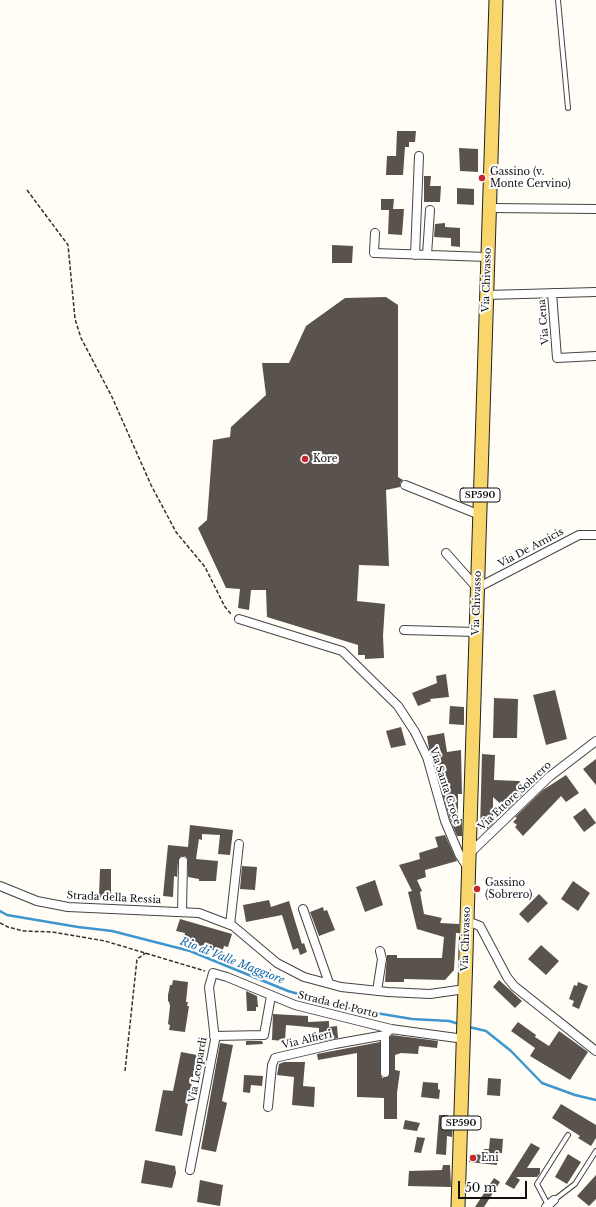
<!DOCTYPE html>
<style>
body{margin:0}
#map{position:relative;width:596px;height:1207px;overflow:hidden;background:#fffdf5;font-family:"Libre Baskerville",serif}
canvas{display:block}
.scale{position:absolute;left:458px;top:1181px;width:69px;height:18px;box-sizing:border-box;border:2px solid #111;border-top:0;padding-left:5px;font-size:12px;line-height:14px;white-space:nowrap;color:#111;-webkit-text-stroke:3px #fff;paint-order:stroke}
</style>
<div id="map">
<canvas width="596" height="1207"></canvas>
<div class="scale">50 m</div>
</div>
<script>
const ctx = document.querySelector('canvas').getContext('2d');
ctx.lineJoin = 'round';
function poly(rows) {
  const path = new Path2D();
  for (const r of rows) {
    path.moveTo(r[0], r[1]);
    for (let i = 2; i < r.length; i += 2) path.lineTo(r[i], r[i + 1]);
  }
  return path;
}
function stroke(path, color, width, dash) {
  ctx.strokeStyle = color;
  ctx.lineWidth = width;
  ctx.lineCap = dash ? 'butt' : 'round';
  ctx.setLineDash(dash || []);
  ctx.stroke(path);
}
function paint(path, color) {
  ctx.fillStyle = color;
  ctx.fill(path, 'evenodd');
}
function write(font, color, halo, rows, align = 'center') {
  ctx.font = font + ' "Libre Baskerville",serif';
  ctx.lineWidth = 4;
  ctx.setLineDash([]);
  ctx.textBaseline = 'middle';
  ctx.strokeStyle = halo;
  ctx.fillStyle = color;
  for (const [text, x, y, turn = 0] of rows) {
    ctx.save();
    ctx.translate(x, y);
    ctx.rotate((+turn || 0) * Math.PI / 180);
    ctx.textAlign = isNaN(turn) ? turn : align;
    if (halo) ctx.strokeText(text, 0, 0);
    ctx.fillText(text, 0, 0);
    ctx.restore();
  }
}
stroke(poly([
 [0,911,7,915,78,927,112,931,190,951,288,991,346,1008,412,1019,449,1021,459,1024],
 [469,1027,486,1031,511,1051,542,1083,575,1095,596,1100]
]), '#3f96cf', 2.5);
paint(poly([
 [397,131,416,131,415,142,409,142,409,147,405,147,403,175,386,175,387,156,396,156],
 [459,148,478,149,478,172,460,171],
 [424,176,431,176,430,186,441,186,440,202,424,202],
 [457,188,474,189,474,205,457,204],
 [381,199,394,199,393,209,404,209,402,235,388,234,389,210,381,210],
 [445,223,445,227,460,228,460,247,451,246,451,238,434,237,435,224],
 [332,245,353,246,352,263,332,263],
 [386,297,398,305,398,477,403,480,400,483,400,487,386,490,389,566,359,565,357,601,385,604,383,636,384,658,365,659,365,655,358,655,358,645,267,617,266,590,251,590,249,610,238,608,240,589,226,588,198,528,207,520,213,440,230,437,231,427,266,395,262,363,289,363,306,326,345,298],
 [446,674,449,697,430,699,431,701,418,706,412,693,437,683,436,676],
 [555,690,567,739,546,745,533,695],
 [494,698,518,699,517,738,493,738],
 [450,706,464,707,464,725,449,724],
 [401,727,406,745,391,748,386,731],
 [444,733,447,752,461,750,462,794,458,794,458,819,462,819,462,836,457,836,450,819,429,749,427,736],
 [482,754,495,755,494,780,519,781,528,789,507,810,493,797,493,824,487,829,480,829],
 [596,759,596,785,583,769],
 [566,775,579,793,566,802,561,796,523,836,515,827,517,825,513,822,517,818,515,817,543,790],
 [585,808,596,823,584,832,573,817],
 [190,825,233,830,230,855,218,854,220,835,202,834,202,840,199,839,196,859,218,861,216,881,199,881,199,879,188,877,188,859,185,856,181,856,178,861,177,877,174,876,173,897,163,896,168,845,188,847],
 [445,835,457,861,425,870,426,877,417,880,422,891,420,892,424,914,442,918,440,923,459,924,459,933,456,933,454,970,445,980,404,979,404,982,385,982,387,955,397,955,397,958,442,958,444,937,417,929,408,892,412,891,399,865,420,859,419,853,438,847,435,837],
 [242,866,257,867,255,890,240,889],
 [100,869,111,869,111,899,100,899,100,895,99,896],
 [375,880,383,905,365,912,356,887],
 [573,881,590,893,578,911,561,899],
 [539,894,548,903,528,923,519,914],
 [269,900,271,907,289,901,302,944,304,943,307,952,300,955,298,948,293,950,282,915,246,922,243,905],
 [323,907,324,911,327,910,335,930,319,936,310,912],
 [180,919,232,934,228,947,224,946,222,953,183,940,185,933,176,931],
 [541,945,559,961,546,975,528,959],
 [173,980,188,982,186,1002,188,1002,187,1006,189,1006,185,1032,169,1030,170,1025,168,1024,170,1006,169,1002,168,1001,168,995,170,985,172,985],
 [499,980,522,1001,515,1008,493,987],
 [578,982,588,986,579,1009,572,1006,574,1001,569,999,574,985,577,986],
 [246,991,257,996,258,1007,256,1007,256,1011,247,1011],
 [273,1014,308,1016,308,1022,329,1021,329,1027,337,1026,338,1038,319,1042,319,1028,286,1025,285,1041,272,1040],
 [518,1022,536,1035,535,1037,549,1046,559,1031,588,1052,570,1080,530,1056,535,1048,511,1031],
 [392,1035,438,1041,437,1048,419,1046,418,1054,401,1053,395,1055,395,1070,400,1071,397,1093,397,1119,384,1119,384,1098,357,1097,357,1053,318,1060,317,1054,380,1042,380,1073,382,1078,385,1078,390,1073,390,1037],
 [246,1041,262,1041,263,1044,246,1045],
 [220,1043,233,1045,222,1101,227,1103,216,1152,201,1149],
 [181,1052,197,1055,182,1136,155,1131,163,1090,173,1091],
 [284,1062,305,1062,303,1086,315,1087,314,1107,292,1105,294,1077,277,1075,279,1064],
 [244,1075,263,1076,262,1086,251,1085,250,1093,243,1092],
 [488,1078,501,1079,500,1096,487,1095],
 [423,1082,438,1083,438,1089,440,1090,439,1099,421,1097],
 [561,1104,596,1125,596,1138,591,1146,578,1138,580,1136,552,1118],
 [439,1115,448,1115,448,1118,453,1118,452,1137,447,1136,446,1155,436,1154],
 [405,1120,420,1123,417,1131,403,1129],
 [417,1137,425,1138,421,1153,414,1152],
 [490,1138,503,1139,502,1153,498,1153,497,1165,469,1162,470,1154,483,1155,484,1149,489,1149],
 [531,1143,540,1148,527,1168,540,1168,540,1173,537,1177,516,1177,520,1180,514,1189,505,1184],
 [568,1154,581,1162,567,1184,555,1177],
 [145,1160,175,1166,176,1173,172,1188,141,1183],
 [443,1165,450,1165,451,1187,408,1186,409,1171,442,1170],
 [596,1175,596,1199,589,1206,577,1196],
 [494,1178,500,1182,484,1207,475,1207],
 [200,1180,223,1185,220,1206,197,1202]
]), '#5a524d');
const service = poly([
 [558,0,568,108],
 [554,1200,575,1184,596,1151],
 [548,1205,537,1184,568,1135]
]);
const minor = poly([
 [489,208,596,209],
 [375,233,374,253,487,257],
 [415,255,419,156],
 [427,255,430,210],
 [552,293,557,358,596,356],
 [486,295,596,292],
 [405,485,480,515],
 [446,553,477,588,579,535,596,535],
 [239,619,342,651,398,706,415,732,427,757,445,821,459,854,468,868],
 [404,630,476,632],
 [469,854,549,777,596,741],
 [0,886,37,901,68,907,199,913,233,926,277,963,304,977,341,987,388,992,430,994,465,989],
 [303,909,329,983],
 [182,912,183,861],
 [467,921,480,926,507,977,514,986,596,1051],
 [230,925,239,844],
 [377,991,382,959,380,951],
 [385,1035,385,1073],
 [214,1036,264,1035,271,996],
 [268,1107,272,1065,275,1058,335,1044,385,1035,391,1029],
 [190,1170,215,1040,209,987,213,973,227,977,295,1005,391,1029,464,1039],
 [546,1207,554,1200]
]);
const primary = poly([
 [458,1207,496,0]
]);
stroke(service, '#444', 6);
stroke(minor, '#444', 10);
stroke(primary, '#222', 15);
stroke(poly([
 [27,190,68,245,75,319,81,338,112,397,151,485,176,532,205,567,225,607,232,615],
 [0,923,8,927,24,931,52,932,105,941,205,971],
 [125,1071,137,959,146,953]
]), '#333', 1.5, [4, 2]);
stroke(service, '#fff', 4);
stroke(minor, '#fff', 8);
stroke(primary, '#f9d66b', 13);
for (const [x, y, r, color] of [
 [482,178,4,"#c4262e"],
 [305,459,4,"#c4262e"],
 [477,889,4,"#c4262e"],
 [473,1158,4,"#c4262e"]
]) {
  const dot = new Path2D();
  dot.arc(x, y, r, 0, 2 * Math.PI);
  ctx.fillStyle = color;
  ctx.fill(dot);
  stroke(dot, '#fff', 1.5);
}
for (const [x, y, w] of [
 [480,495,40],
 [461,1123,40]
]) {
  const box = new Path2D();
  box.roundRect(x - w / 2, y - 7, w, 14, 3);
  ctx.fillStyle = '#fff';
  ctx.fill(box);
  stroke(box, '#111', 1);
}
write('bold 9px', '#111', null, [
 ["SP590",480,495],
 ["SP590",461,1123]
]);
write('10px', '#111', '#fff', [
 ["Gassino (v.",490,172],
 ["Monte Cervino)",490,184],
 ["Kore",313,459],
 ["Gassino",485,883],
 ["(Sobrero)",485,895],
 ["Eni",481,1158]
], 'left');
write('10px', '#111', '#fff', [
 ["Via Chivasso",487,280,-88],
 ["Via Cena",544,322,-95],
 ["Via De Amicis",531,548,-28],
 ["Via Chivasso",477,603,-88],
 ["Via Santa Croce",445,786,72],
 ["Via Ettore Sobrero",515,796,-43],
 ["Strada della Ressia",114,898,3],
 ["Via Chivasso",466,939,-88],
 ["Strada del Porto",338,1005,14],
 ["Via Alfieri",307,1040,-13],
 ["Via Leopardi",198,1070,-80]
]);
write('italic 11px', '#1768a6', '#fff', [
 ["Rio di Valle Maggiore",232,961,21]
]);
</script>
